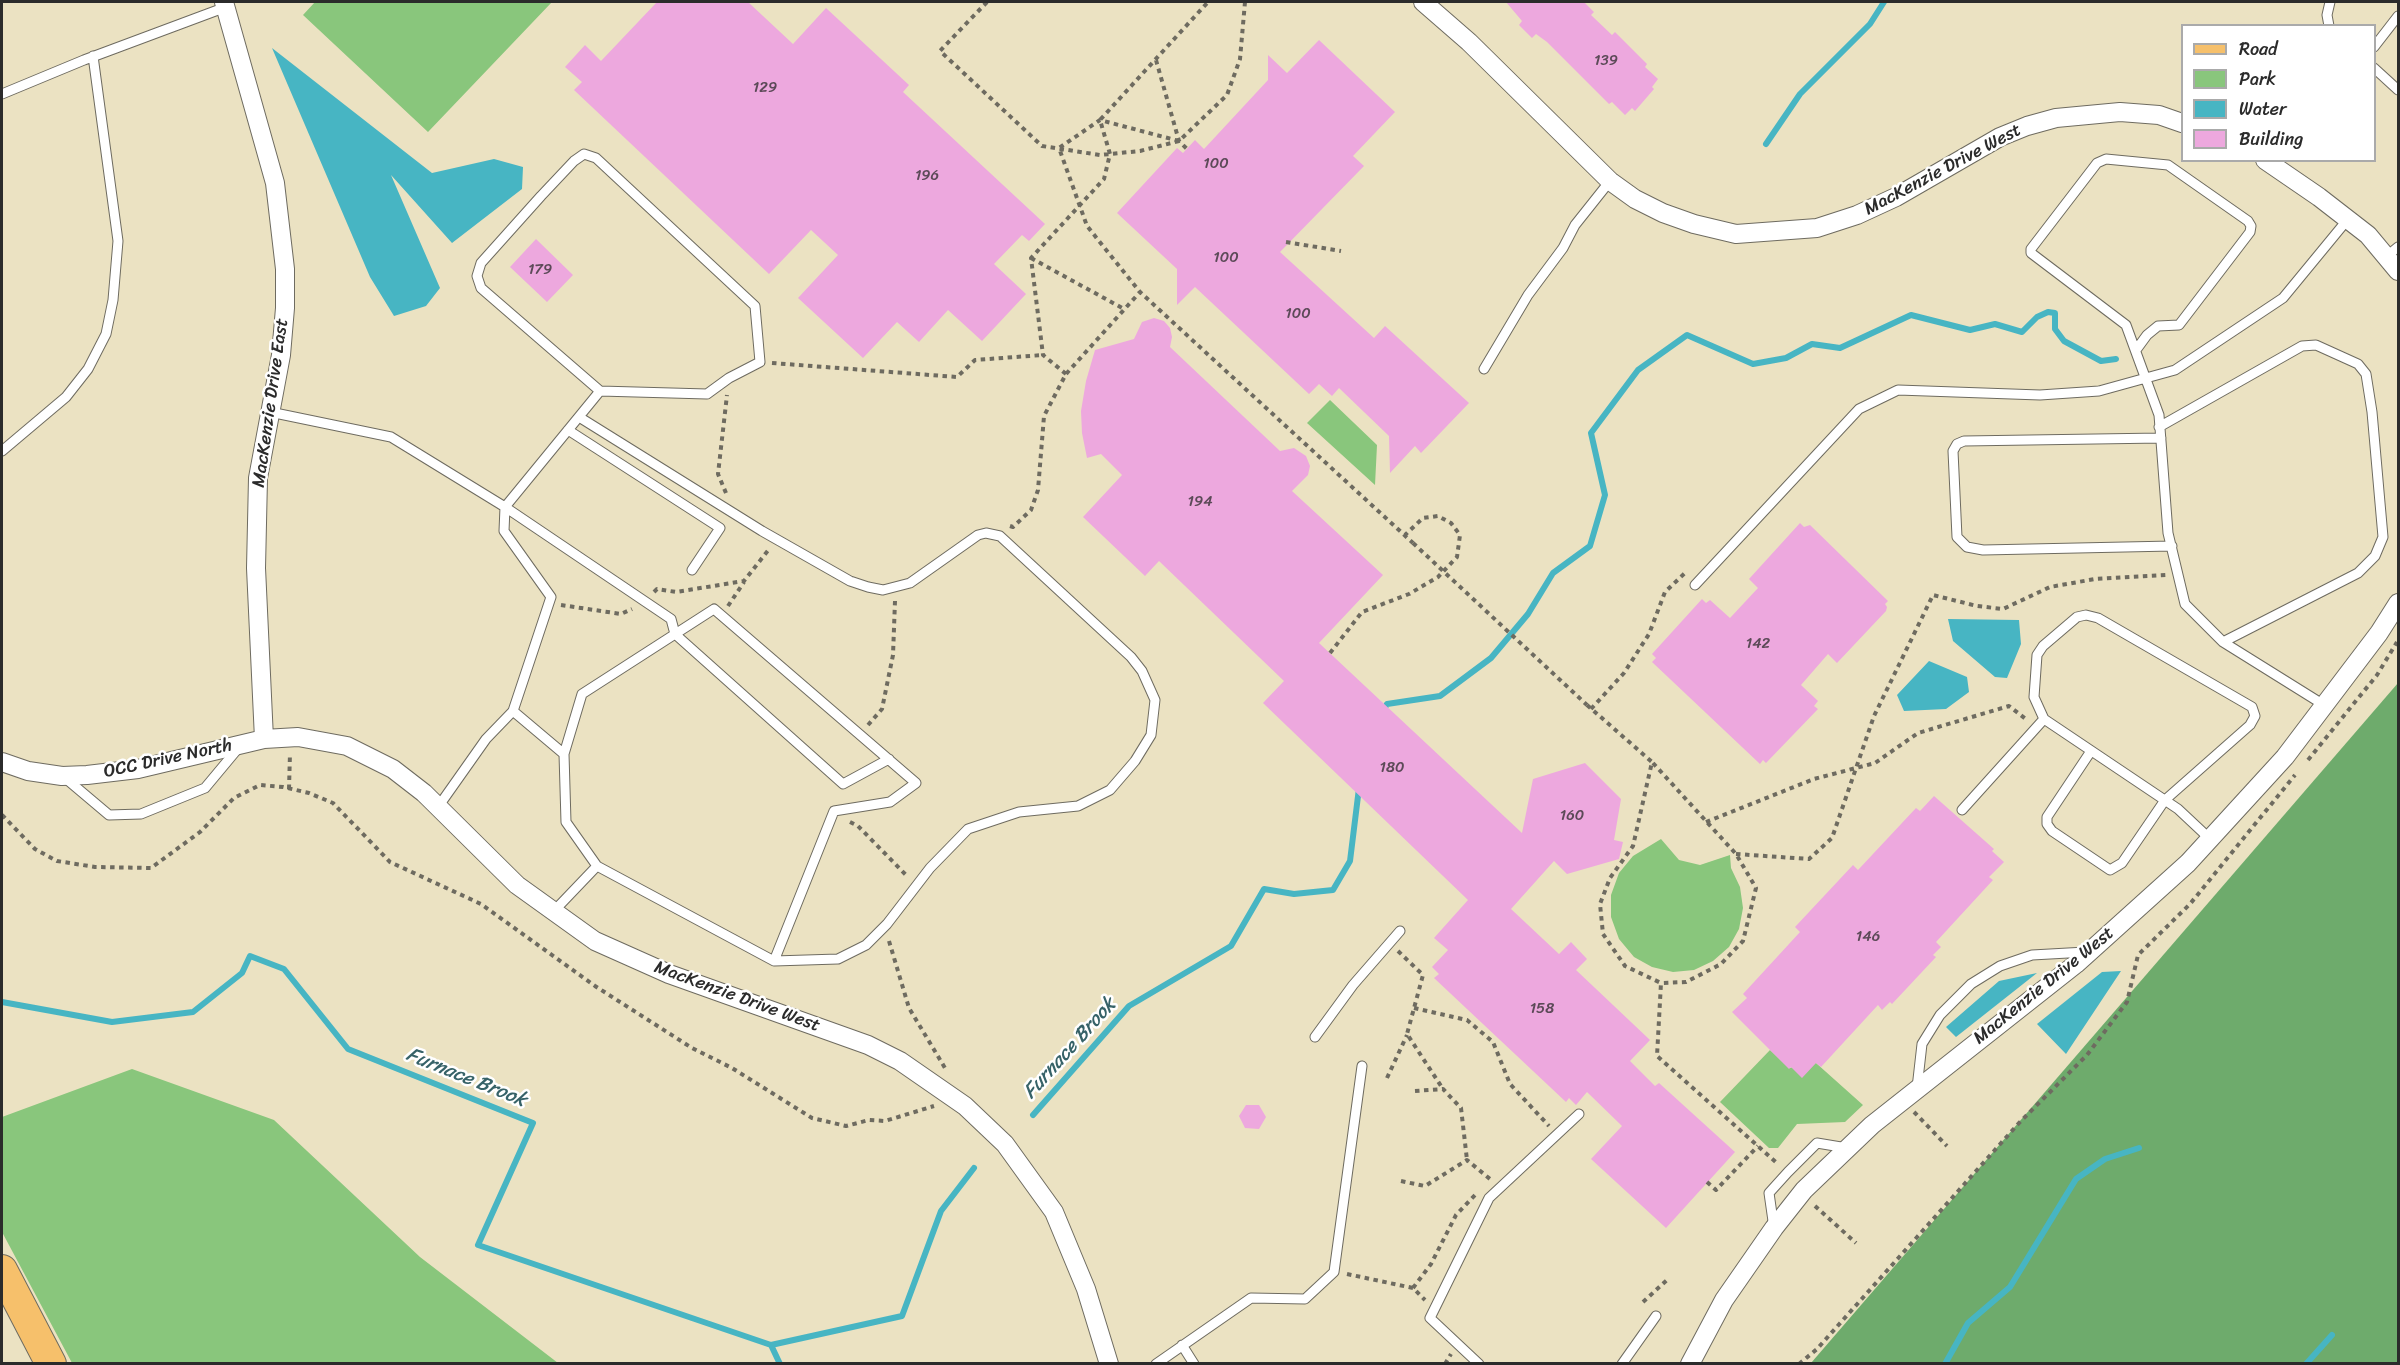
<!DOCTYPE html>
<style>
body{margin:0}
#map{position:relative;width:2400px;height:1365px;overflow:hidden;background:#ebe2c2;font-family:Sriracha,sans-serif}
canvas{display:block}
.frame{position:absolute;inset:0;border:3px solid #2b2b2b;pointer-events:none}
.legend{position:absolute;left:2181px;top:24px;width:195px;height:138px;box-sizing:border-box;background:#fff;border:2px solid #aaa;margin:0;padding:8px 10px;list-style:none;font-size:18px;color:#2b2b2b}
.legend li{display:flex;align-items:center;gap:12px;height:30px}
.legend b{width:30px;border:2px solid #aaa}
</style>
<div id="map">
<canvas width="2400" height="1365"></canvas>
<div class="frame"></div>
<ul class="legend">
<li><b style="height:8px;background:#f6c06b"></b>Road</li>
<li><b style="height:16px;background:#89c67c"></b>Park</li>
<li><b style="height:16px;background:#47b5c3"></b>Water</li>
<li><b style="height:16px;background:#eda8de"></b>Building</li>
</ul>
</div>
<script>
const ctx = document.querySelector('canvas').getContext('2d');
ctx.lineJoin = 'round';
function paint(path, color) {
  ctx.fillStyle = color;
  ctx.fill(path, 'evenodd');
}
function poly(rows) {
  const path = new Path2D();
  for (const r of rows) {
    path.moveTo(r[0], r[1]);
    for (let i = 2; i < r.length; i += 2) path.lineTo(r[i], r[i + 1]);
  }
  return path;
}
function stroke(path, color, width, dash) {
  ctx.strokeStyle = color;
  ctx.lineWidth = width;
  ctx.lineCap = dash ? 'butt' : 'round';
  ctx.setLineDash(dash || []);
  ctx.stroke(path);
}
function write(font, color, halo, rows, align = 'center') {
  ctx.font = font + ' Sriracha,sans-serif';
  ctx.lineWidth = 5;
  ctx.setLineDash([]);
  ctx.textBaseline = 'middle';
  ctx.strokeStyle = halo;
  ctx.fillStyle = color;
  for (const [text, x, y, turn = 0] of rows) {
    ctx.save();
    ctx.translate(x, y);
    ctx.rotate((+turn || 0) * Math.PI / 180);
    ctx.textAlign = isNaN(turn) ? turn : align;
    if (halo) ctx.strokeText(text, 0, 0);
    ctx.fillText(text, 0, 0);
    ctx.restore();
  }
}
paint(poly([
 [315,2,552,2,428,132,303,15],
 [1330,400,1377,445,1375,485,1307,423],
 [1661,839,1679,860,1700,865,1730,855,1731,868,1740,887,1743,908,1739,929,1729,947,1713,961,1694,970,1673,972,1652,967,1634,957,1619,939,1611,917,1611,895,1619,873,1633,856],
 [1770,1050,1789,1068,1816,1063,1863,1105,1845,1122,1797,1124,1778,1148,1769,1148,1720,1102],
 [132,1069,274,1120,420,1257,558,1363,72,1363,2,1232,2,1117]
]), '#89c67c');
paint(poly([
 [2398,683,2398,1363,1811,1363]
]), '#6eab6c');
paint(poly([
 [272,48,432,173,494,159,523,167,522,189,452,243,391,175,440,288,426,306,394,316,370,277],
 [1948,619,2019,620,2021,644,2007,678,1995,677,1953,641],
 [1929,661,1967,677,1969,692,1946,709,1904,711,1897,695],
 [2121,971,2066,1054,2037,1024,2102,972],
 [2037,973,1956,1037,1946,1027,1999,981]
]), '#47b5c3');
stroke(poly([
 [1766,144,1800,94,1870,24,1884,2],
 [1383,711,1387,704,1440,696,1491,658,1528,614,1553,573,1590,546,1605,495,1591,433,1638,370,1687,335,1753,364,1786,358,1812,344,1840,348,1911,315,1970,330,1995,324,2022,332,2037,317,2048,312,2055,313,2055,329,2064,341,2101,361,2116,359],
 [2,1002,112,1022,193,1012,242,973,250,956,284,969,348,1049,533,1123,478,1245,771,1345,902,1316,941,1211,974,1168],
 [1033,1115,1129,1006,1231,946,1264,889,1294,894,1333,890,1350,861,1359,788],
 [771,1345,780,1364],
 [1945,1364,1968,1323,2010,1287,2076,1179,2105,1159,2139,1148],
 [2306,1364,2332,1335]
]), '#47b5c3', 6);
paint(poly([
 [657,2,748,2,793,44,826,8,909,85,903,92,1045,224,1029,241,1022,235,994,264,1026,294,982,341,948,310,919,342,897,322,863,358,798,298,838,255,811,230,769,274,574,90,582,82,565,67,585,45,601,61],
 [1506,2,1584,2,1594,12,1591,15,1612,35,1615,32,1647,64,1645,67,1658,79,1652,87,1654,89,1635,111,1632,108,1625,115,1612,102,1609,104,1547,42,1536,34,1532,38,1519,25,1522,21],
 [1319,40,1395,112,1353,156,1364,166,1280,252,1374,338,1385,326,1469,403,1421,453,1415,446,1390,473,1389,436,1339,388,1332,396,1319,384,1309,394,1195,287,1177,305,1177,269,1117,213,1177,148,1183,153,1195,140,1204,149,1268,80,1268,55,1287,73],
 [536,239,573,275,547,302,510,267],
 [1154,318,1164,321,1170,328,1172,337,1170,347,1280,451,1294,448,1306,456,1310,466,1308,475,1292,491,1383,575,1319,643,1522,833,1533,779,1585,763,1621,799,1614,840,1623,842,1619,859,1567,874,1554,861,1511,909,1559,954,1571,942,1587,959,1576,970,1650,1040,1630,1061,1655,1086,1659,1083,1735,1152,1666,1228,1591,1159,1622,1126,1587,1092,1576,1105,1569,1098,1566,1102,1434,978,1439,974,1432,967,1448,950,1434,938,1468,900,1263,703,1284,681,1159,561,1145,576,1083,517,1122,475,1101,454,1087,458,1082,433,1081,411,1086,381,1095,350,1134,339,1142,322],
 [1800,523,1804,527,1810,525,1888,601,1885,604,1887,607,1886,611,1837,663,1828,654,1801,685,1818,701,1814,706,1818,709,1766,763,1763,760,1760,764,1652,662,1656,658,1652,654,1702,599,1706,603,1710,600,1730,618,1758,588,1749,579],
 [1934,796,1994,849,1992,851,2004,862,1989,877,1993,880,1936,942,1941,947,1933,955,1936,957,1892,1004,1890,1002,1882,1010,1878,1005,1821,1067,1816,1063,1802,1078,1791,1067,1789,1069,1732,1012,1747,998,1743,994,1800,932,1795,927,1853,865,1858,870,1916,808,1920,811],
 [1246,1105,1259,1105,1266,1117,1259,1129,1245,1128,1239,1116]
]), '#eda8de');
const service = poly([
 [2329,26,2327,15,2330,2],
 [2374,47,2398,16],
 [2374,68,2398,90],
 [2,94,84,60,226,7],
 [2387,256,2398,247],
 [2136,350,2147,335,2158,326,2179,325,2250,232,2251,226,2248,221,2168,165,2106,159,2097,163,2031,249,2031,253,2126,325,2159,415,2168,533,2185,604,2223,642,2324,705],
 [1484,369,1528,295,1563,248,1575,225,1610,181],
 [600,391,481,288,477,276,481,263,541,196,574,161,584,154,596,158,755,306,760,362,729,378,707,394,600,391,505,507,671,619,675,634,843,784,889,759],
 [270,412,391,437,505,507,504,531,551,597,513,711,564,754,566,822,597,866],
 [2159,427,2302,346,2316,345,2358,364,2366,374,2372,412,2383,537,2375,556,2358,573,2223,642],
 [568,430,720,528,692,570],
 [2161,438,1964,441,1957,444,1953,451,1957,537,1967,547,1983,550,2172,546],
 [2,451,66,397,88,369,106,334,113,300,118,241,93,56],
 [1695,585,1859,409,1898,390,2040,395,2099,391,2175,370,2283,298,2348,219],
 [2044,719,2034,697,2037,655,2043,646,2077,617,2086,615,2098,618,2252,707,2255,716,2250,725,2165,800,2122,863,2110,870,2052,831,2047,824,2047,817,2091,751],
 [564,754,582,694,714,609,916,783,890,802,834,811,774,961],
 [64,777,109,815,141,814,205,788,240,746],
 [438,807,486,739,513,711],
 [1962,810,2044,719,2178,809,2210,839],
 [554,911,597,866,774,961,838,959,866,945,887,924,930,868,968,829,1019,812,1078,806,1110,790,1135,761,1151,735,1155,700,1142,671,1131,657,1000,536,986,533,978,535,910,583,883,590,868,587,850,581,762,531,579,417],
 [1315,1037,1353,985,1400,931],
 [1917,1088,1922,1044,1940,1015,1971,984,2000,966,2032,955,2086,952],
 [1774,1228,1769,1193,1788,1172,1817,1143,1847,1148],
 [1182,1345,1194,1364],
 [1156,1364,1251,1298,1305,1299,1334,1272,1362,1066],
 [1479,1364,1430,1318,1489,1198,1579,1114],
 [1622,1364,1656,1316]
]);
const minor = poly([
 [224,2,275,183,285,269,285,308,281,355,258,478,256,568,264,739],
 [1423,2,1469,42,1610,181,1635,199,1663,213,1694,224,1736,234,1817,228,1857,215,1896,197,2000,137,2027,126,2056,118,2120,112,2159,115,2182,123],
 [2265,160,2319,197,2368,235,2398,271],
 [2,762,28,771,62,776,87,775,138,769,264,739,298,737,347,746,393,769,424,793,517,885,595,941,669,974,868,1045,900,1061,965,1106,1005,1144,1054,1212,1086,1289,1109,1364],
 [1690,1364,1724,1300,1774,1228,1804,1190,1872,1125,2076,964,2188,863,2285,757,2379,633,2398,603]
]);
const primary = poly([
 [2,1270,51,1364]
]);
stroke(service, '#6e6b60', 11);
stroke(minor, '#6e6b60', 20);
stroke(primary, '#6e6b60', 32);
stroke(poly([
 [987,2,940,51,1042,146,1100,155,1140,151,1179,141,1227,95,1240,59,1245,2],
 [1156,60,1179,141,1187,149],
 [1179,141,1100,120,1059,148,1087,226,1140,292,1413,543],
 [1286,242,1341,251],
 [1031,258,1124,309],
 [772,363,957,377,975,360,1043,355],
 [1066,374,1043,355,1031,258,1104,179,1110,154,1100,120,1208,2],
 [726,493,718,474,727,395],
 [1010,526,1013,527,1031,510,1038,490,1044,416,1066,374,1140,292],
 [654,592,657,589,676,592,744,581,770,548],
 [561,605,621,614,632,609],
 [728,606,744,582],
 [1330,653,1362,612,1409,594,1438,577,1457,557,1460,535,1451,523,1438,516,1423,518,1405,535],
 [1587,705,1652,762,1633,846,1610,878,1600,904,1603,934,1625,966,1661,983,1657,1056,1778,1164],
 [1591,709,1624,673,1649,634,1665,592,1685,573],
 [868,725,882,709,893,655,895,601],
 [2308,760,2377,675,2397,642],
 [1653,763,1736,854,1756,888,1743,941,1721,964,1686,982,1661,983],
 [289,789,290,753],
 [2,815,35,849,57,861,95,867,151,868,200,832,234,798,260,785,283,787,309,793,333,803,390,862,481,904,595,986,692,1048,732,1068,812,1118,846,1126,869,1120,885,1121,934,1106],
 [850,822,858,826,907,876],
 [1706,822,1814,779,1875,763,1918,733,2009,706,2027,720],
 [1736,854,1809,859,1832,838,1874,716,1933,595,1977,606,2003,609,2050,587,2095,579,2167,575],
 [889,941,909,1008,945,1068],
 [1398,951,1423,975,1407,1034,1443,1089],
 [1414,1008,1467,1020,1493,1042,1510,1084,1549,1126],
 [1387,1078,1407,1035],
 [1415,1091,1443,1089,1461,1108,1467,1160],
 [1914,1112,1947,1146],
 [1401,1181,1425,1186,1467,1160,1490,1179],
 [1707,1182,1716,1190,1758,1146],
 [1815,1206,1856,1243],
 [1347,1274,1413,1288,1425,1300],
 [1413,1288,1431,1264,1456,1215,1475,1195],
 [1643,1302,1667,1280],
 [1445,1364,1451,1354],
 [1799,1364,1817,1349,2019,1123,2087,1055,2127,1002,2138,955,2190,904,2295,775]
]), '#6e6b60', 4, [4.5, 4.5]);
stroke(service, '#fff', 9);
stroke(minor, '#fff', 18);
stroke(primary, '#f6c06b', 30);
stroke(poly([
 [1413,543,1587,705]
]), '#6e6b60', 4, [4.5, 4.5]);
write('15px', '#5c4a58', null, [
 ["139",1606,61],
 ["129",765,88],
 ["100",1216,164],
 ["196",927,176],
 ["100",1226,258],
 ["179",540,270],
 ["100",1298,314],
 ["194",1200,502],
 ["142",1758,644],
 ["180",1392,768],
 ["160",1572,816],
 ["146",1868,937],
 ["158",1542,1009]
]);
write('18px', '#2b2b2b', '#fff', [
 ["MacKenzie Drive West",1943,170,-28],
 ["MacKenzie Drive East",271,403,-82],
 ["OCC Drive North",168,759,-12],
 ["MacKenzie Drive West",2044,986,-39],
 ["MacKenzie Drive West",737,997,20]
]);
write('italic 20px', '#366268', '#fff', [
 ["Furnace Brook",1070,1049,-48],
 ["Furnace Brook",466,1078,22]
]);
</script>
